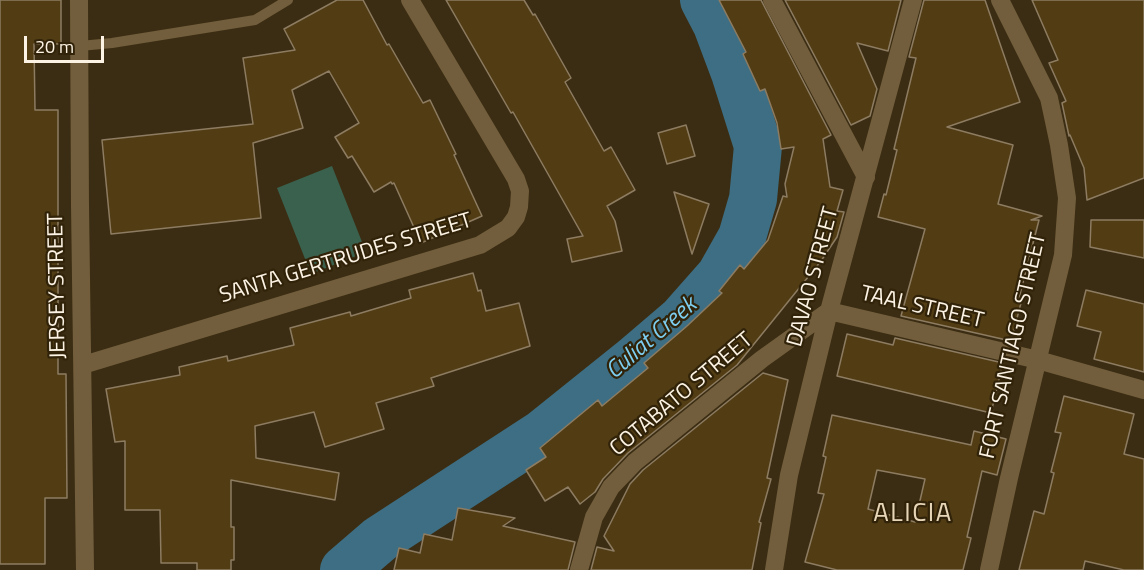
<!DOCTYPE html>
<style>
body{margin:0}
#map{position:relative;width:1144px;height:570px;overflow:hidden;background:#3b2d13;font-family:"Titillium Web",sans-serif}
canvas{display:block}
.scale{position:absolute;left:24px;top:36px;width:80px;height:27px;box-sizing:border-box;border:3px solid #fcf3e4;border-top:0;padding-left:8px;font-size:18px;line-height:21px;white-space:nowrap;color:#fcf3e4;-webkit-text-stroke:4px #312309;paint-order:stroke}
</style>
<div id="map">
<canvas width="1144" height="570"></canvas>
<div class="scale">20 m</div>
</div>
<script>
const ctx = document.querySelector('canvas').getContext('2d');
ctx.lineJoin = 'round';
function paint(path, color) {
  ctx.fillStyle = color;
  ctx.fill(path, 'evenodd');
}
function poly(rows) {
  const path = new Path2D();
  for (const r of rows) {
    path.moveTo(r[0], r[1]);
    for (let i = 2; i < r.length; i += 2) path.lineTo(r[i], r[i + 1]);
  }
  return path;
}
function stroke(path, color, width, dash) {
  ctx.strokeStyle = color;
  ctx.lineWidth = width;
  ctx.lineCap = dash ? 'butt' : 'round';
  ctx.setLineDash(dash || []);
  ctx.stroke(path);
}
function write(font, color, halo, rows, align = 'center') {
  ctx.font = font + ' "Titillium Web",sans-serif';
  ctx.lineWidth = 4.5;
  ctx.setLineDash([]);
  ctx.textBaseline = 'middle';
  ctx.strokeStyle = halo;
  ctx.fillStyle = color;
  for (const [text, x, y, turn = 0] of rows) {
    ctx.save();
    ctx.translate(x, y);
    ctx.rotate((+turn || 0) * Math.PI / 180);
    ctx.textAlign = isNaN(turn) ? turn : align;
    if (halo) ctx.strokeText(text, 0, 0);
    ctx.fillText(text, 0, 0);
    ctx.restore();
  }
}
paint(poly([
 [332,166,366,252,311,274,277,188]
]), '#3a614e');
stroke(poly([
 [344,570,380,539,543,433,634,360,682,319,720,276,742,237,753,199,758,146,735,73,717,25,704,0]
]), '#3d6e83', 48);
const building = poly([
 [0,0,61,0,61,44,34,44,35,110,58,110,58,374,66,374,67,498,45,498,45,564,0,564,0,0],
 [337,0,363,0,387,45,389,44,423,103,430,100,456,154,454,155,482,216,421,243,394,183,392,184,391,182,374,192,352,156,348,158,335,137,359,123,329,71,292,90,303,128,253,143,261,218,111,234,102,140,253,124,243,58,295,50,284,29,337,0],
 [446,0,524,0,533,15,535,14,571,78,565,82,604,151,611,147,635,190,607,206,615,221,622,251,572,262,567,239,583,236,513,112,511,113,446,0],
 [719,0,761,0,831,135,823,139,830,187,843,190,837,211,844,212,837,237,821,261,737,365,628,453,603,479,595,492,580,504,568,487,545,501,526,470,546,457,540,448,598,400,602,406,648,368,644,363,687,326,722,293,719,291,740,265,744,269,768,240,783,196,787,197,785,184,794,147,781,149,777,123,765,89,760,91,743,54,746,52,719,0],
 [785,0,901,0,888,51,857,43,877,89,870,116,851,125,785,0],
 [924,0,985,0,1020,102,947,127,1013,145,998,204,1042,216,1031,220,1039,220,1018,302,1021,303,1011,341,901,316,925,229,878,217,884,194,886,195,897,150,894,149,916,58,909,57,924,0],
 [1032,0,1144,0,1144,178,1087,200,1084,168,1070,135,1069,136,1062,103,1066,101,1049,63,1058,60,1032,0],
 [686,125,695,156,667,164,658,133,686,125],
 [674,192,709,204,692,254,674,192],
 [1091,220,1144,220,1144,258,1090,247,1091,220],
 [473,273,478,291,481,290,486,311,519,303,530,346,431,378,434,386,376,403,384,429,325,447,314,412,255,426,256,458,339,473,335,500,231,480,231,527,234,527,234,560,231,560,231,570,197,570,197,563,161,563,160,510,125,510,125,441,115,442,106,389,180,375,179,367,227,356,228,361,294,345,290,328,350,312,351,316,411,298,409,290,473,273],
 [1086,290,1144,304,1144,372,1094,359,1101,332,1077,326,1086,290],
 [847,334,893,345,895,338,1003,363,991,413,837,376,847,334],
 [763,373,788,380,767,478,771,479,759,522,761,523,752,570,591,570,597,547,614,551,604,536,630,484,643,470,763,373],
 [1064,396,1134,414,1124,454,1144,459,1144,570,1124,570,1085,561,1083,570,1019,570,1034,511,1044,514,1054,473,1051,472,1061,433,1055,432,1064,396],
 [832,415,971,445,974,431,1006,439,997,475,982,471,967,537,971,538,963,570,837,570,805,562,824,494,818,493,826,457,823,456,832,415],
 [877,470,925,479,915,522,868,509,877,470],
 [458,508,515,518,503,526,575,542,568,570,394,570,399,548,420,553,424,534,452,540,458,508]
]);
paint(building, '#513c14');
stroke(building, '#8d7c61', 1.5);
stroke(poly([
 [80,46,112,43,255,20,288,0]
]), '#725e3c', 10);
stroke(poly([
 [79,0,80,205,85,570],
 [772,0,866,177],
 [829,311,1038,360,1144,390],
 [83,365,480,245,508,228,516,217,519,207,520,191,516,179,410,0],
 [579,570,594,517,611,487,635,462,762,359,829,311],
 [774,570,789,475,829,311,913,0],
 [989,570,1009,478,1063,255,1067,198,1059,145,1049,98,1000,0]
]), '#725e3c', 18);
write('22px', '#fcf3e4', '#312309', [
 ["SANTA GERTRUDES STREET",346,259,-17],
 ["DAVAO STREET",814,277,-75],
 ["JERSEY STREET",58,286,-91],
 ["TAAL STREET",922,308,13],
 ["FORT SANTIAGO STREET",1014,346,-77],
 ["COTABATO STREET",682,395,-40]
]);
write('italic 24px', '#7dcef0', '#312309', [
 ["Culiat Creek",652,339,-41]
]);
ctx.letterSpacing = '1.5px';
write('26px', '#e8d6b8', '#312309', [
 ["ALICIA",913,515]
]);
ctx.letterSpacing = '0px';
</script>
